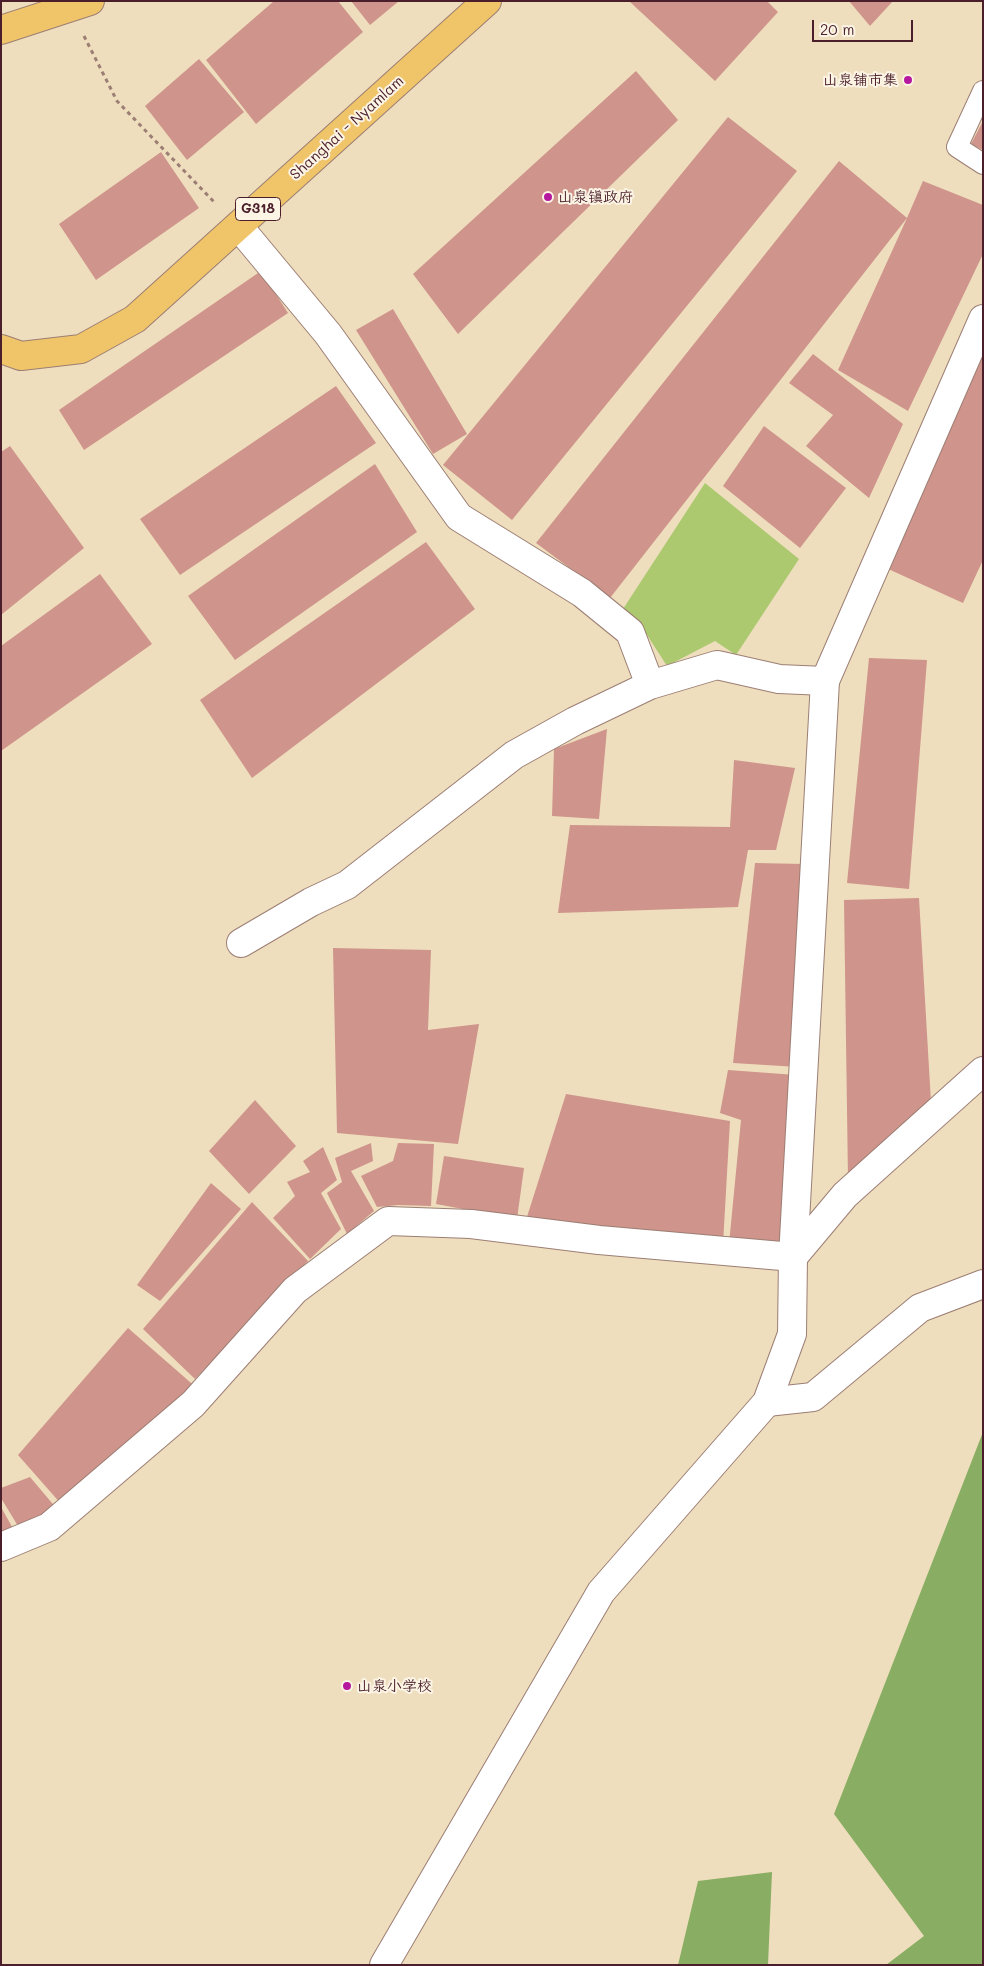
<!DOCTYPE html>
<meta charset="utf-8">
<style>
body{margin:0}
#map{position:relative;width:984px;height:1966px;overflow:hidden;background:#eedebd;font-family:Mali,sans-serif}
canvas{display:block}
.frame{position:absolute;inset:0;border:2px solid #4a1f2b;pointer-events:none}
.scale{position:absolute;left:812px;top:20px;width:101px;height:22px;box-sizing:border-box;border:2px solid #4a1f2b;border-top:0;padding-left:6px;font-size:15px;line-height:18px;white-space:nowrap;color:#4a1f2b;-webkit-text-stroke:4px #fcf5e5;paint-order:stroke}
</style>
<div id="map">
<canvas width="984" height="1966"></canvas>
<div class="frame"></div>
<div class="scale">20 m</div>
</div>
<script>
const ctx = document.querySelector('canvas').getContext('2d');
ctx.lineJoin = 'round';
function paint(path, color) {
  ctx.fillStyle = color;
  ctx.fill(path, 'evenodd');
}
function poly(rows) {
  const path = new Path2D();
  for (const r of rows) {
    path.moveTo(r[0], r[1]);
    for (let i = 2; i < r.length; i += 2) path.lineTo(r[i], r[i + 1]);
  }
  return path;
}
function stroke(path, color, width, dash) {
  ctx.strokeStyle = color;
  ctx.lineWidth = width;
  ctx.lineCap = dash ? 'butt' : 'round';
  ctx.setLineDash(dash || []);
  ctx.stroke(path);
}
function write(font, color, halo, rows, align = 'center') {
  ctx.font = font + ' Mali,"LXGW WenKai TC",sans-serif';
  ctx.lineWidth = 4;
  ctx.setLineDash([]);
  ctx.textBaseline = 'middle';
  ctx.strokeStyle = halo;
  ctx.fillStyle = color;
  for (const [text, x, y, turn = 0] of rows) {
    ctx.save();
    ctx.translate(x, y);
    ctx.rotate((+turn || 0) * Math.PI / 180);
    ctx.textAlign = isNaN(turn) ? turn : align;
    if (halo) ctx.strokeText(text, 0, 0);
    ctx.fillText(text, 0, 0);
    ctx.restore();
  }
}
paint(poly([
 [705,483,799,559,736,655,715,641,667,666,647,635,623,609]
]), '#acc970');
paint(poly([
 [983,1432,983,1965,886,1965,924,1936,834,1814],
 [772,1872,768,1965,678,1965,698,1881]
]), '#89ad62');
paint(poly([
 [274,1,338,1,363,32,256,124,206,60],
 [351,1,399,1,370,25],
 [629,1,767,1,778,12,715,81],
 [849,1,893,1,870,26],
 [199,59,244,112,187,160,145,106],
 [636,71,678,120,458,334,413,274],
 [728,117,797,171,512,520,443,465],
 [983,121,983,150,971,144],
 [161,152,199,208,96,280,59,224],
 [839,161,907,218,923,181,983,205,983,254,908,411,838,370,907,218,610,598,536,543],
 [261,271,288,313,84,450,59,410],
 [393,309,467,434,433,454,356,330],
 [983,351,983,560,963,603,886,568],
 [813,354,903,424,869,498,806,446,833,415,789,383],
 [336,386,376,443,180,575,140,519],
 [764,426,846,488,800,548,723,486],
 [10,446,84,548,1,615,1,452],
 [375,464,417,532,235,660,188,596],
 [426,542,475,609,252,778,200,700],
 [100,574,152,644,1,751,1,646],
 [869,658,927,660,909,889,847,883],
 [607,729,599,819,552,816,554,749],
 [734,760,795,768,776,850,748,850,738,907,558,913,570,825,730,827],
 [755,863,805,864,798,1067,733,1063],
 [919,898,931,1102,848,1179,844,900],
 [333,948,431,950,428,1030,479,1024,458,1144,337,1133],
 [728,1070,796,1075,783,1247,729,1244,741,1120,720,1113],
 [566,1094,730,1121,723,1244,526,1220],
 [255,1100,296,1146,249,1194,209,1151],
 [371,1143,373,1161,351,1171,374,1211,347,1234,327,1193,342,1182,335,1158],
 [398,1143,434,1144,431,1206,398,1205,377,1207,361,1176,393,1161],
 [323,1147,337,1180,321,1193,341,1229,310,1259,273,1218,295,1196,287,1182,310,1172,303,1161],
 [444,1156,524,1168,517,1219,436,1204],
 [211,1183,241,1209,160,1301,137,1285],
 [252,1202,308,1261,195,1379,143,1329],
 [128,1328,198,1389,62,1505,18,1455],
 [30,1477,57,1509,21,1531,1,1498,1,1488],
 [1,1507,16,1534,1,1540]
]), '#cf948b');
const service = poly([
 [983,91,957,147,983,164]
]);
const minor = poly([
 [239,227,328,334,459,517,582,593,630,632,650,685],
 [241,943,311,902,347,885,514,755,575,721,650,685,717,665,779,679,825,681],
 [767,1402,813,1397,920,1308,983,1284],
 [1,1547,49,1527,193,1404,295,1290,388,1221,471,1224,599,1240,793,1257,845,1195,983,1071]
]);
const tertiary = poly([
 [384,1965,601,1592,767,1402,792,1334,793,1257,825,681,983,319]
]);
const trunk = poly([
 [1,30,90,1],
 [1,349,21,356,81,349,135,319,487,1]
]);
stroke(service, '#9c7e74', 22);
stroke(minor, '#9c7e74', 30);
stroke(tertiary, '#9c7e74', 30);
stroke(trunk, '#9c7e74', 30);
stroke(poly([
 [84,36,117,101,216,204]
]), '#9c7e74', 3, [4, 4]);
stroke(service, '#fff', 20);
stroke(minor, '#fff', 28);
stroke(tertiary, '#fff', 28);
stroke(trunk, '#f0c469', 28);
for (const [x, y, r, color] of [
 [908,80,5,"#b5179e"],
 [548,197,5,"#b5179e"],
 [347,1686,5,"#b5179e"]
]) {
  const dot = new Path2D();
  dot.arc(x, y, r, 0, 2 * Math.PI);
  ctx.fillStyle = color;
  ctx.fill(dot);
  stroke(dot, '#fcf5e5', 2);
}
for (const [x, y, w] of [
 [258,209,45]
]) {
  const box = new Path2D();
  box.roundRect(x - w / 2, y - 11.5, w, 23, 4);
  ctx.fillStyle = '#fcf5e5';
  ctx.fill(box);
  stroke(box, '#4a1f2b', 1);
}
write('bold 14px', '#4a1f2b', null, [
 ["G318",258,209]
]);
write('15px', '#4a1f2b', '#fcf5e5', [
 ["山泉铺市集",898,80,"right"],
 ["山泉镇政府",558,197],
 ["山泉小学校",357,1686]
], 'left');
write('15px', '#4a1f2b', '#fcf5e5', [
 ["Shanghai - Nyamlam",347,128,-42]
]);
</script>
